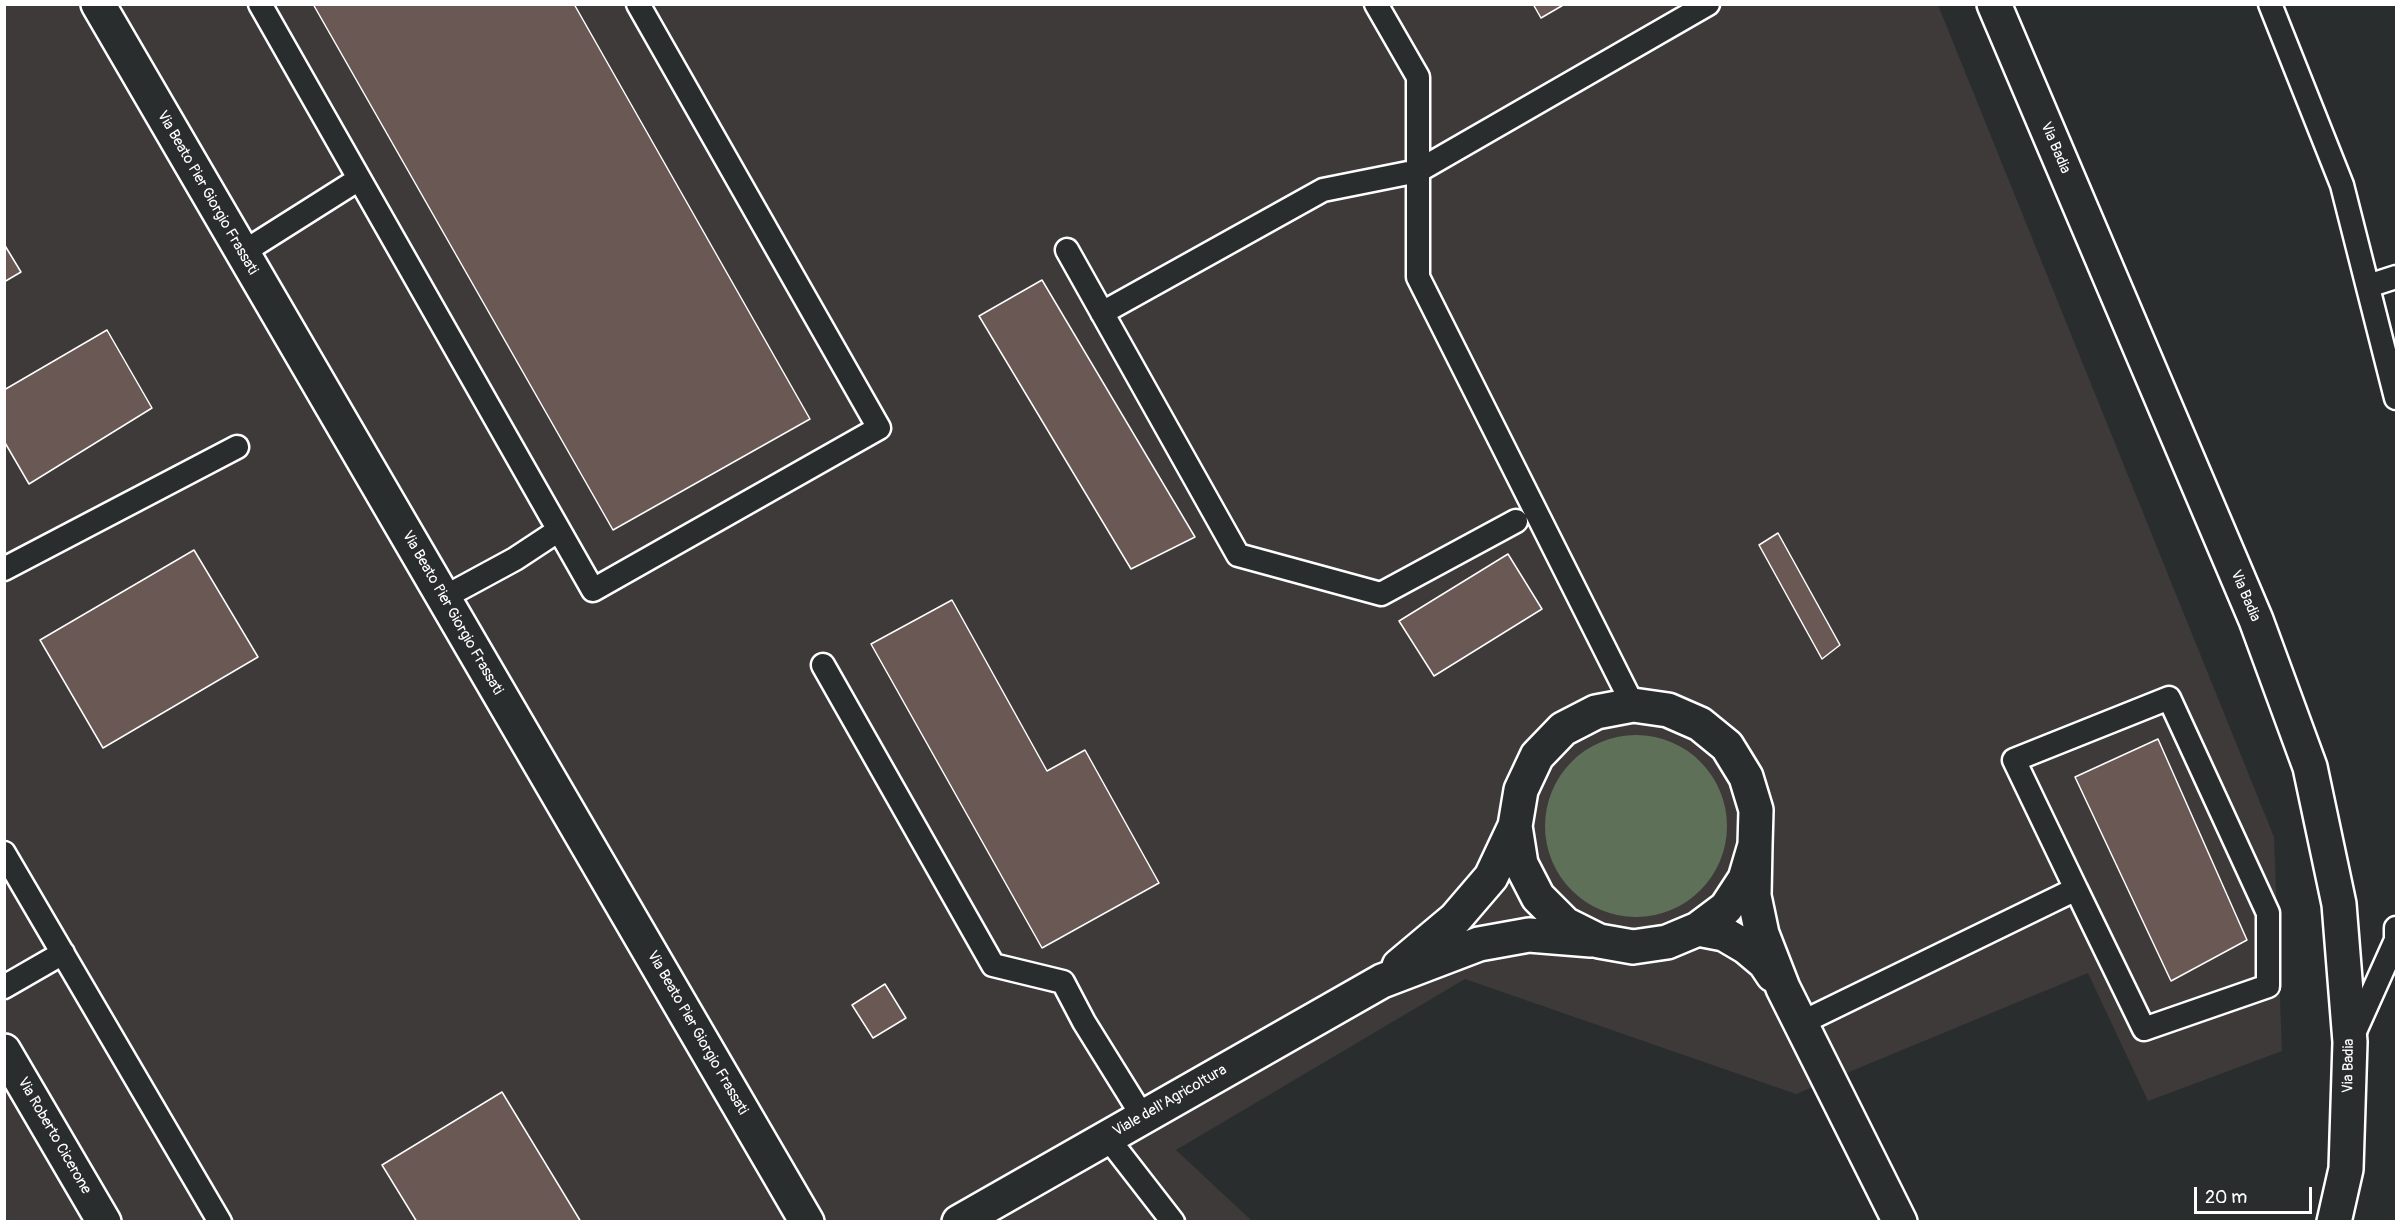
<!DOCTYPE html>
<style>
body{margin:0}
#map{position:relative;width:2401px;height:1226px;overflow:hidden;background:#2a2d2e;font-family:Pangolin,sans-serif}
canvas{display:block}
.frame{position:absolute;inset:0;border:6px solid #fff;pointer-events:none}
.scale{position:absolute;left:2194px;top:1187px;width:118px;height:27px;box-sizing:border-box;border:3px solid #fff;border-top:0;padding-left:8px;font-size:18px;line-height:21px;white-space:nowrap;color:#fff;-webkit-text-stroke:4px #2a2d2e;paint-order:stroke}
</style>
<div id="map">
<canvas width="2401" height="1226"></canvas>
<div class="frame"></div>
<div class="scale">20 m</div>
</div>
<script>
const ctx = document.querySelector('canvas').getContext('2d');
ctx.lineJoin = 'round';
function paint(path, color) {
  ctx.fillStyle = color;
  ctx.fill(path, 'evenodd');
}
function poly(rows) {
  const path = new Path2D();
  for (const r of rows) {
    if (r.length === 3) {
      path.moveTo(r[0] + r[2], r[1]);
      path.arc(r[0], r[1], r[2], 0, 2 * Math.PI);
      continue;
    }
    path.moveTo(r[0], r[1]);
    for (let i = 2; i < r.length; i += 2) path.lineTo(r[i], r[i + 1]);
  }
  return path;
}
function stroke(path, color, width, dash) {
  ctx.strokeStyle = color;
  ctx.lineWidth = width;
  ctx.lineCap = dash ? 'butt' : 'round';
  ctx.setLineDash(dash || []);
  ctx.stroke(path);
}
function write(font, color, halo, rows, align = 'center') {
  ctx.font = font + ' Pangolin,sans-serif';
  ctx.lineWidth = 4.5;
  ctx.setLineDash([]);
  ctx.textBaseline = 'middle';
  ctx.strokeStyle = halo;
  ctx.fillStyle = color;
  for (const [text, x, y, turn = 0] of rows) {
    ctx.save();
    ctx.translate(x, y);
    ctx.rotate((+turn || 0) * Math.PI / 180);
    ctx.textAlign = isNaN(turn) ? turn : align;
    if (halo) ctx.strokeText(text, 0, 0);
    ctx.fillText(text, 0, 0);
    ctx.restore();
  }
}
paint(poly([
 [5,5,1938,5,2274,837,2282,1051,2148,1101,2088,973,1796,1094,1465,979,1176,1150,1252,1221,5,1222]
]), '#3d3a39');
paint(poly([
 [1636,826,91]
]), '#5f7059');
const building = poly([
 [313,4,574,4,810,419,613,530,313,4],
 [1533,4,1565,4,1541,18,1533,4],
 [4,244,21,272,4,282,4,244],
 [1042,280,1195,537,1131,569,979,316,1042,280],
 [107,330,152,408,29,484,4,441,4,390,107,330],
 [1778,533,1840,645,1822,659,1759,545,1778,533],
 [194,550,258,657,103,748,40,640,194,550],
 [1508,554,1542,609,1434,676,1399,621,1508,554],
 [952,600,1047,771,1085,750,1159,883,1042,948,871,644,952,600],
 [2158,739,2247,940,2171,981,2075,777,2158,739],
 [885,984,906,1018,873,1038,852,1005,885,984],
 [502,1092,581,1222,417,1222,382,1165,502,1092]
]);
paint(building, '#6a5854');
stroke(building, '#fff', 1.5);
const lane = poly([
 [260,4,593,590,879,428,638,4],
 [1376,4,1418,77,1418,277,1633,705],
 [2270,4,2342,185,2396,398],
 [1067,250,1238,555,1381,594,1516,521],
 [242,253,359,179],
 [2368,286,2396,277],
 [1102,313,1323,190,1418,171,1708,4],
 [4,569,237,447],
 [443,598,515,559,559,530],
 [823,665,993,965,1063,982,1084,1022,1143,1117],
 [4,853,220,1222],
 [4,987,63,953],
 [1801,1023,2076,889,2144,1029,2268,986,2268,913,2169,698,2014,760,2076,889],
 [2352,1038,2396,940,2396,928],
 [1107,1137,1173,1222]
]);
const street = poly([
 [98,4,807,1222],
 [1755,845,1745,879,1726,908,1698,929,1667,942,1633,947,1599,941,1565,924,1538,897,1521,864,1515,826,1521,790,1537,756,1563,729,1596,712,1633,705,1668,710,1700,724,1727,746,1746,777,1756,810,1755,845,1754,896,1762,934,1783,988,1900,1222],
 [1698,929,1724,934,1746,947,1765,963,1773,975],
 [1399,966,1455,919,1491,877,1515,826],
 [4,1051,104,1222],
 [959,1222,1382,981,1479,944,1529,935,1591,940]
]);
const secondary = poly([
 [1994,4,2256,620,2310,767,2339,904,2350,1042,2346,1169,2334,1222]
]);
stroke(lane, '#fff', 27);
stroke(street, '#fff', 38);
stroke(secondary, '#fff', 38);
stroke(lane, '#2a2d2e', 22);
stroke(street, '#2a2d2e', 33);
stroke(secondary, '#2a2d2e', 33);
write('15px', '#fff', '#2a2d2e', [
 ["Via Badia",2055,148,67],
 ["Via Beato Pier Giorgio Frassati",207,193,60],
 ["Via Badia",2245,596,67],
 ["Via Beato Pier Giorgio Frassati",452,613,60],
 ["Via Beato Pier Giorgio Frassati",697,1033,60],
 ["Via Badia",2349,1066,-89],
 ["Viale dell'Agricoltura",1170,1101,-30],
 ["Via Roberto Cicerone",54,1136,60]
]);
</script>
